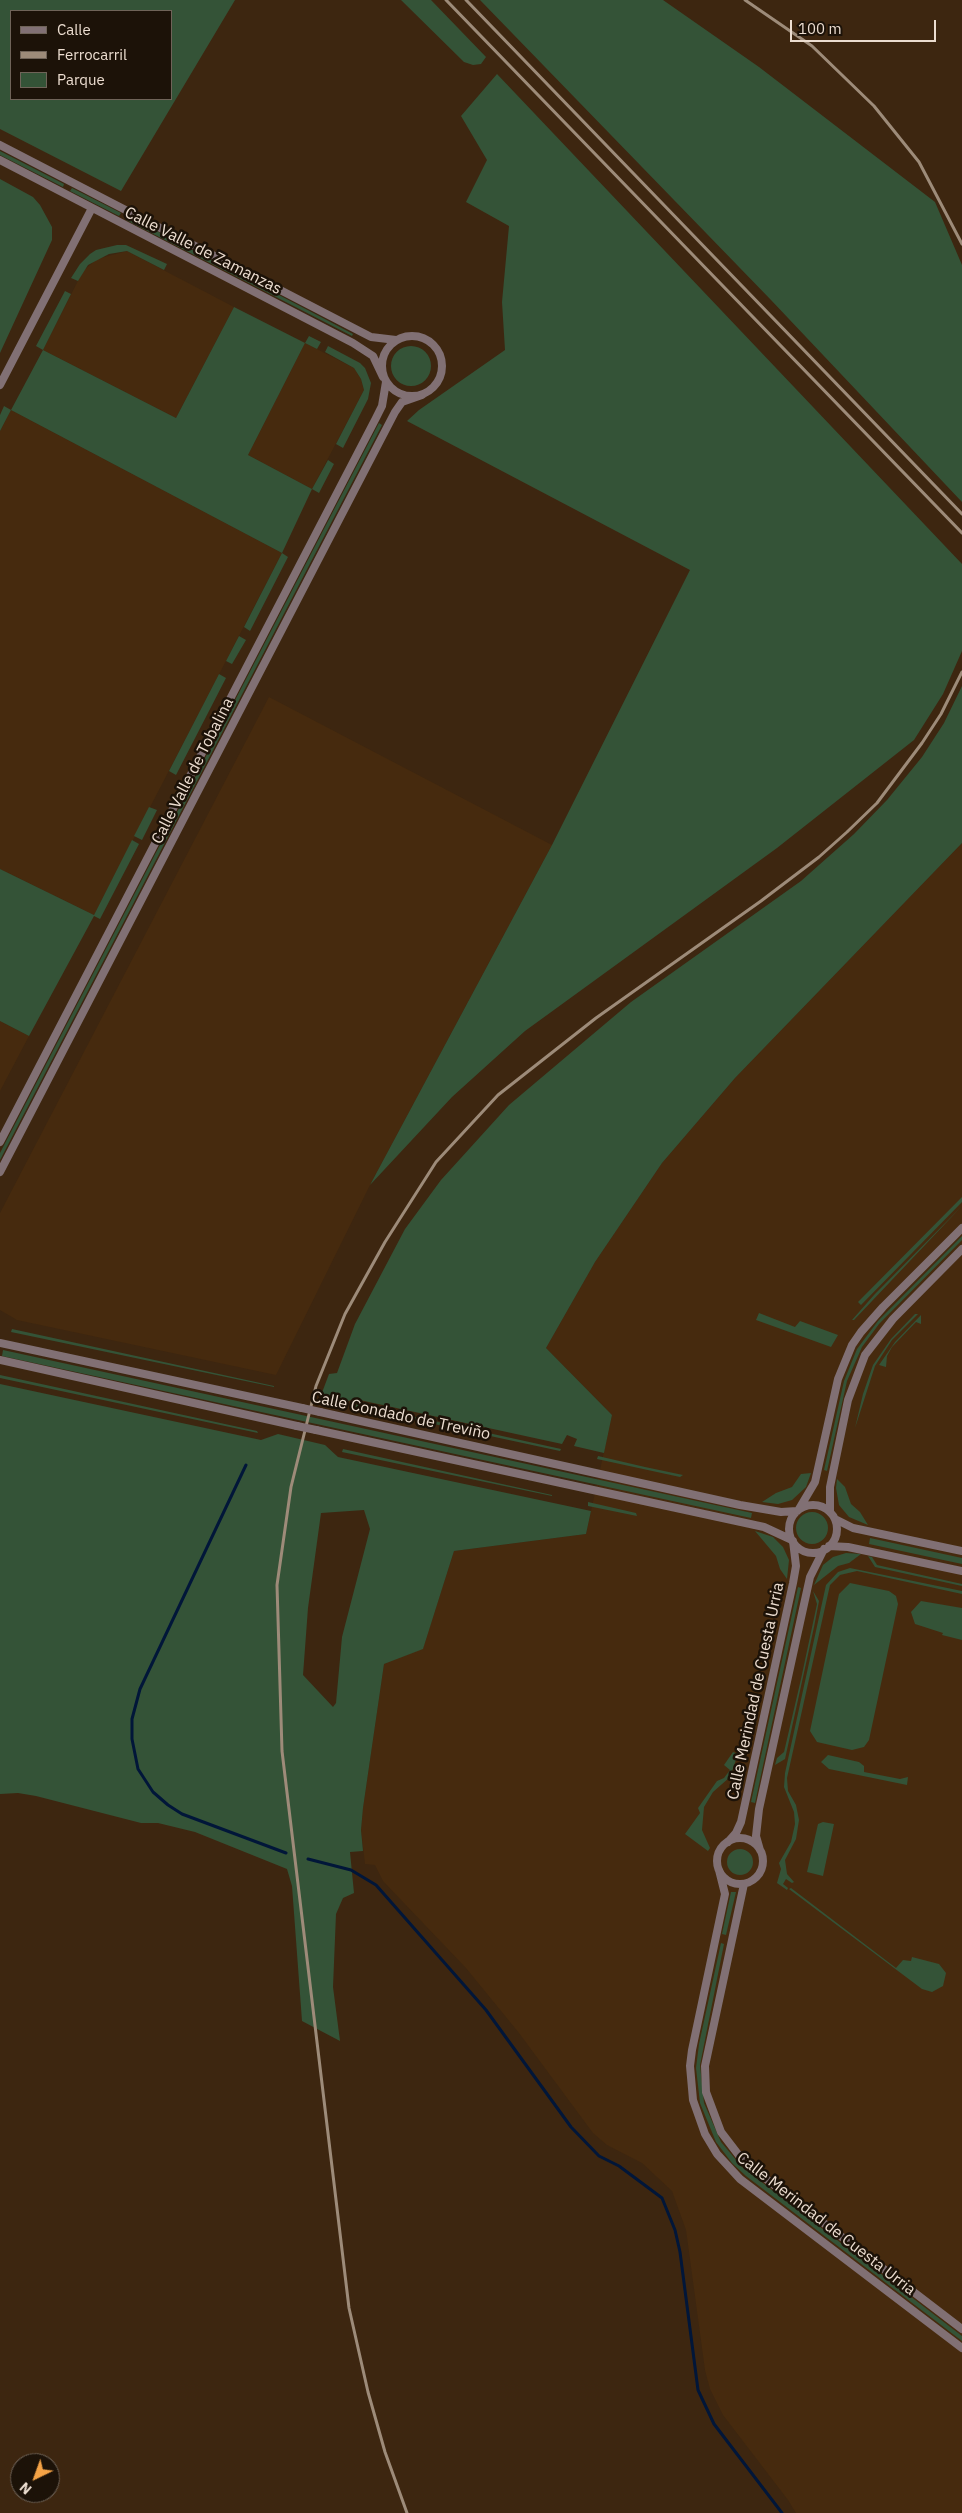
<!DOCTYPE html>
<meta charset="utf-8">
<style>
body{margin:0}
#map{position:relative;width:962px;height:2513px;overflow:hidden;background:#3d2610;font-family:"IBM Plex Sans",sans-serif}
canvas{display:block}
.legend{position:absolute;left:10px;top:10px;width:162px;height:90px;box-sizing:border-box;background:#1c1208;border:1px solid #6f6358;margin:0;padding:6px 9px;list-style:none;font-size:15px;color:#ecddd0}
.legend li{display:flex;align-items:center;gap:10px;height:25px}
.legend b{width:25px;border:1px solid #6f6358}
.north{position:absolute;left:10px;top:2453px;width:50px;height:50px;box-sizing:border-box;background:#1c1208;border:1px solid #6f6358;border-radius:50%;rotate:222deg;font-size:14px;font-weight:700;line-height:20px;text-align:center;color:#ecddd0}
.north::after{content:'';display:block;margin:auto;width:18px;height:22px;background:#f5a346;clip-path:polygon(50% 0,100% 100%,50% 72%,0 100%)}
.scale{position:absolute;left:790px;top:20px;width:146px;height:22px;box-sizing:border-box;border:2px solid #ecddd0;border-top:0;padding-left:6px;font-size:15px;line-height:18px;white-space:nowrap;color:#ecddd0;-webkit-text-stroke:4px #1c1208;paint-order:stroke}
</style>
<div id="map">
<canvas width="962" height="2513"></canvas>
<ul class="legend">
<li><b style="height:6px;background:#817074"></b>Calle</li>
<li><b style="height:6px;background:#9d8b79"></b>Ferrocarril</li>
<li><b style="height:14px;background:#345337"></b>Parque</li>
</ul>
<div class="north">N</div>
<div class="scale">100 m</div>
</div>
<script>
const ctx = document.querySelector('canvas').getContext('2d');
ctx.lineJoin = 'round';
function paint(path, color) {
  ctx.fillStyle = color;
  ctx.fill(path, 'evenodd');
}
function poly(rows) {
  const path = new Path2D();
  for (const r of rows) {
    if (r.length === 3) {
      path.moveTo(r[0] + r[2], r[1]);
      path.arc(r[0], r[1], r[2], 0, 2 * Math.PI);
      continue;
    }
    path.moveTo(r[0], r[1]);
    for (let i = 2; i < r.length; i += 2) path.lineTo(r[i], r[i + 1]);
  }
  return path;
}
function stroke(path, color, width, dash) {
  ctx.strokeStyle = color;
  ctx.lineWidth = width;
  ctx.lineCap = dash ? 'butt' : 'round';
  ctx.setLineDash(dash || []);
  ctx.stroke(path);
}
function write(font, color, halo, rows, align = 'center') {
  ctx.font = font + ' "IBM Plex Sans",sans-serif';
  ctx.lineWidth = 5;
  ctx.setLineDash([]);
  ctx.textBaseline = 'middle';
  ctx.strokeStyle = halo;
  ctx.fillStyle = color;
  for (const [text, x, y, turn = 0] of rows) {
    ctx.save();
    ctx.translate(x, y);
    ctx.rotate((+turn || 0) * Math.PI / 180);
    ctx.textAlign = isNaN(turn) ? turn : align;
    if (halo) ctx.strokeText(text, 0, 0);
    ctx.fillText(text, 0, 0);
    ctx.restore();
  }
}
paint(poly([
 [127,251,234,307,176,418,43,350,83,271,97,259],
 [305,343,354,368,361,379,364,390,312,489,248,455],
 [11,410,282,553,94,915,0,869,0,431],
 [269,697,552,845,370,1185,276,1375,17,1320,0,1310,0,1213],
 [962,843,962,2513,796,2513,788,2500,723,2415,710,2389,705,2370,686,2230,672,2191,642,2163,607,2145,593,2133,519,2033,466,1968,383,1881,375,1865,365,1864,361,1830,363,1808,384,1664,423,1648,454,1551,586,1534,612,1415,546,1348,595,1262,662,1163,735,1078],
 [0,1021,29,1036,0,1091]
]), '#462a0e');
paint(poly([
 [0,0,235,0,121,191,0,129],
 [171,11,171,99,11,99,11,11],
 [401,0,431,0,486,57,481,64,473,65,464,62],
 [480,0,663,0,759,67,935,202,962,265,962,502,771,300],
 [497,74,962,564,962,651,943,694,914,740,777,848,525,1031,452,1097,370,1185,552,845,690,570,407,421,419,410,505,350,502,302,509,226,466,202,487,160,461,116],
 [0,151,64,184,63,187,0,155],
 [0,179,33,197,40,205,52,227,52,240,0,353],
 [72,188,121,213,119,216,70,191],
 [128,216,319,316,353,334,352,336,126,220],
 [117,245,126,245,167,264,164,270,127,251,109,254,88,265,78,281,71,278,80,264,90,254,96,250],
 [65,291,71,294,43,350,176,418,234,307,305,343,309,336,321,342,317,349,305,343,248,455,312,489,328,460,334,464,319,493,312,489,282,553,288,557,250,631,244,627,282,553,11,410,0,431,0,415,4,406,11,410,43,350,36,346],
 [328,346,360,363,365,368,371,383,368,399,343,448,336,444,364,390,361,379,354,368,325,352],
 [411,366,20],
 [379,423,382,425,0,1160,0,1153],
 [239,636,246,640,232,664,226,661],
 [219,674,226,678,176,775,169,771],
 [962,686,962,843,735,1078,662,1163,595,1262,546,1348,612,1415,604,1453,574,1446,577,1439,567,1435,562,1444,355,1399,338,1404,320,1398,329,1374,337,1373,355,1324,405,1229,441,1180,509,1105,631,1002,801,881,854,834,887,800,922,757,944,723],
 [149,807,157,810,142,840,134,836],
 [132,840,139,844,100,919,94,916,29,1036,0,1021,0,869,94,915],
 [962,1197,962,1202,861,1305,858,1302],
 [962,1206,854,1320,852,1320,874,1295],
 [962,1236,962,1240,879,1324,862,1347,847,1381,827,1471,824,1470,844,1381,857,1349,878,1321],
 [759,1313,795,1327,800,1321,838,1335,831,1347,756,1320],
 [915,1314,918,1314,892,1340,875,1366,855,1428,863,1394,873,1365,891,1339],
 [921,1315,921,1324,916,1322,892,1347,887,1356,886,1367,879,1365,895,1342],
 [12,1329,274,1386,274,1387,11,1332],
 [3,1350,752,1513,751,1518,2,1356],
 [0,1375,257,1431,258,1433,0,1378],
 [0,1384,261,1440,278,1434,325,1445,338,1457,591,1511,586,1534,454,1551,423,1649,384,1664,363,1808,361,1830,363,1851,350,1852,354,1893,343,1898,336,1914,333,1987,340,2041,302,2021,292,1886,287,1869,195,1832,158,1823,141,1823,36,1796,18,1793,0,1794],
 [364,1510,370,1529,342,1637,336,1703,333,1707,303,1675,308,1608,321,1513],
 [357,1404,561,1449,560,1451,355,1407],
 [343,1449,552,1495,552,1496,342,1452],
 [598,1456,645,1467,683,1475,680,1477,597,1459],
 [811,1473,806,1487,792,1500,778,1504,762,1502,776,1493,792,1487,801,1474],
 [837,1479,845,1487,851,1504,860,1512,868,1525,849,1517,839,1505,836,1488],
 [588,1502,636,1513,637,1516,588,1506],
 [812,1528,16],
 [755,1531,773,1537,783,1547,789,1560,787,1579,780,1569,776,1556],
 [870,1538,962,1558,962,1564,869,1544],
 [846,1553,861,1554,849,1563,838,1566,814,1585,823,1565,833,1557],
 [868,1556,872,1557,877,1565,962,1584,962,1586,875,1567],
 [850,1568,962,1591,962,1594,857,1571,840,1575,830,1585,787,1778,788,1791,796,1805,799,1820,796,1839,785,1860,787,1874,794,1882,792,1883,786,1879,783,1884,788,1888,787,1890,777,1883,781,1869,779,1863,791,1842,795,1824,794,1812,784,1787,785,1773,826,1585,838,1572],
 [850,1583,889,1591,896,1596,898,1604,869,1740,864,1747,852,1750,817,1742,810,1731,839,1594],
 [798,1587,801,1588,755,1803,751,1802],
 [813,1591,819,1601,814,1627,785,1759,775,1765,777,1758,784,1752,801,1679,817,1604],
 [921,1601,962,1608,962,1640,942,1635,943,1633,915,1624,911,1612],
 [733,1752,738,1754,730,1777,713,1792,704,1807,702,1830,710,1848,708,1851,685,1834,700,1813,698,1808,717,1781,724,1778,730,1770,724,1765],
 [828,1755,859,1762,864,1766,864,1772,900,1779,908,1777,907,1785,829,1769,821,1762],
 [823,1822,834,1824,823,1876,807,1872,818,1824],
 [740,1862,13],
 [791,1888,896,1968,903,1960,911,1961,912,1957,939,1964,946,1973,943,1986,932,1992,922,1989,789,1889],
 [731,1892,736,1892,726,1935,722,1934],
 [721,1943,724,1944,700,2065,704,2103,721,2142,742,2167,962,2336,962,2341,746,2176,732,2163,716,2142,700,2103,696,2068,699,2044]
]), '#345337');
stroke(poly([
 [246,1465,140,1689,132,1719,132,1739,138,1769,153,1792,168,1805,182,1814,286,1853],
 [308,1859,351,1870,376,1885,486,2010,571,2127,599,2156,619,2166,662,2198,675,2230,680,2252,698,2390,714,2424,782,2513]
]), '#011639', 3);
stroke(poly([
 [0,145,371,337,396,340],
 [0,160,353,343,373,356,383,377],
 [412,366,30],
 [0,385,92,208],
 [0,1142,376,418,382,406,386,382],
 [0,1172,395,412,402,402,422,395],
 [0,1343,302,1408],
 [0,1360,297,1426],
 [320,1412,740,1505,781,1512,797,1511],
 [316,1430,764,1527,792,1540],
 [813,1529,24],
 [799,1509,815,1482,838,1379,852,1345,861,1332,883,1307,962,1228],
 [830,1512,830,1487,848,1400,865,1355,893,1319,962,1249],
 [835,1519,853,1528,962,1551],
 [829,1546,848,1547,962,1571],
 [740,1861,23],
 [728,1842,736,1833,741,1822,793,1583,796,1566,793,1541],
 [760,1850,756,1836,759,1809,810,1577,824,1549],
 [719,1870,725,1894,692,2050,690,2066,693,2100,705,2134,717,2154,740,2179,962,2348],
 [744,1884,705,2066,706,2092,721,2132,744,2162,962,2329]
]), '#817074', 8);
stroke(poly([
 [446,0,962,533],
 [466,0,962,514],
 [745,0,812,46,874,106,919,162,962,244],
 [407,2513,385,2452,368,2392,349,2308,282,1751,277,1585,291,1487,316,1386,345,1314,385,1242,436,1162,498,1095,596,1018,761,901,819,857,847,832,877,803,922,743,941,714,962,672]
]), '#9d8b79', 3);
stroke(poly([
 [302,1408,320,1412],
 [297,1426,316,1430]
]), '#817074', 8);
write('16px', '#ecddd0', '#1c1208', [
 ["Calle Valle de Zamanzas",203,251,27],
 ["Calle Valle de Tobalina",193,771,-63],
 ["Calle Condado de Treviño",401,1416,12],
 ["Calle Merindad de Cuesta Urria",756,1691,-78],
 ["Calle Merindad de Cuesta Urria",826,2224,38]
]);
</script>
